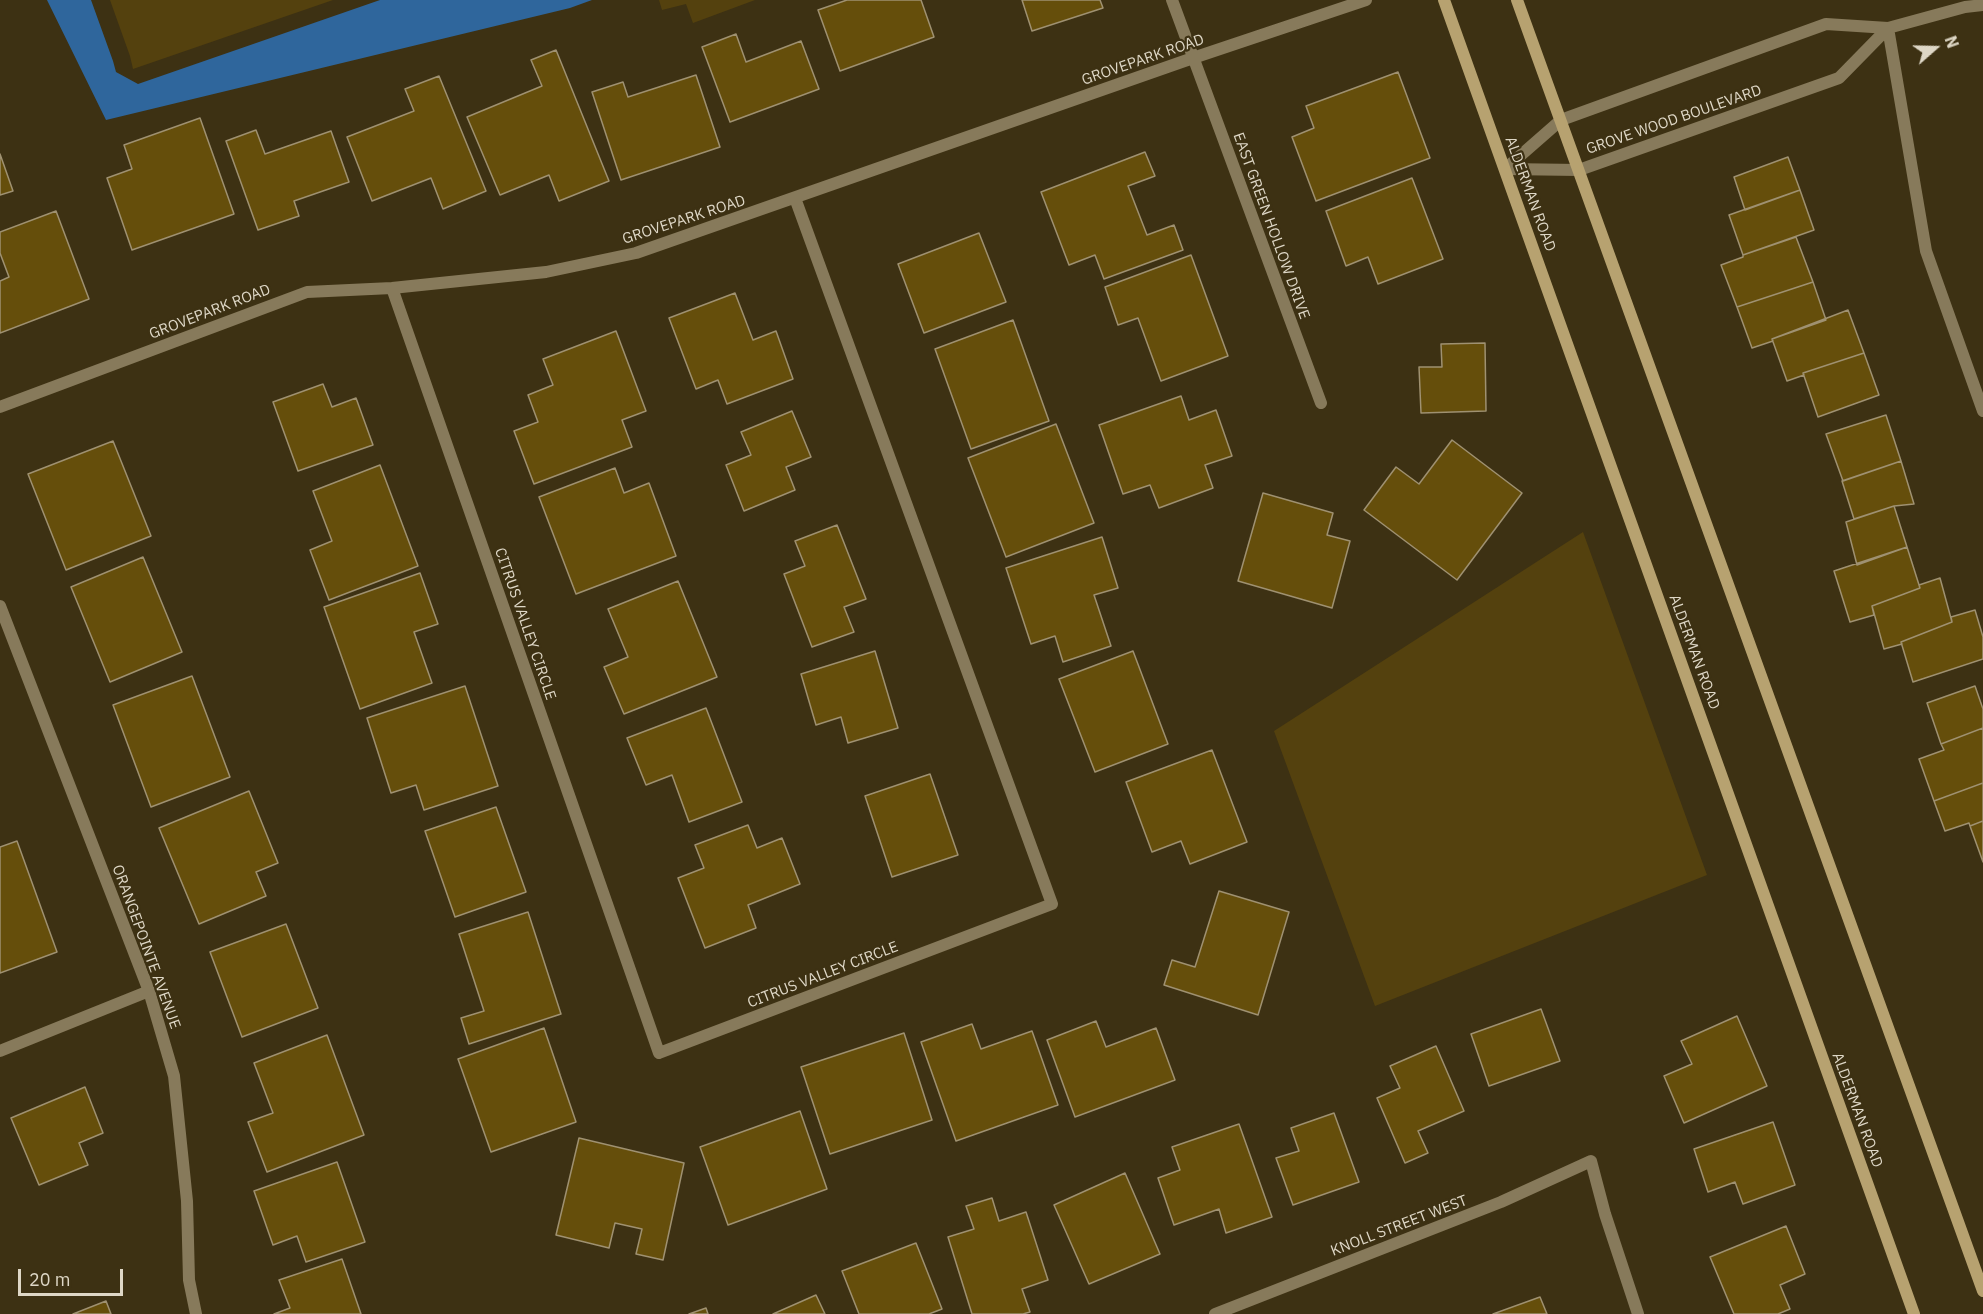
<!DOCTYPE html>
<style>
body{margin:0}
#map{position:relative;width:1983px;height:1314px;overflow:hidden;background:#3d3113;font-family:"IBM Plex Sans",sans-serif}
canvas{display:block}
.north{position:absolute;left:1905px;top:18px;width:60px;height:60px;-webkit-text-stroke:4px #3d3113;paint-order:stroke;rotate:70deg;font-size:16px;font-weight:700;line-height:24px;text-align:center;color:#ded7c6}
.north::after{content:'';display:block;margin:auto;width:21px;height:27px;background:#ded7c6;clip-path:polygon(50% 0,100% 100%,50% 72%,0 100%)}
.scale{position:absolute;left:18px;top:1269px;width:105px;height:27px;box-sizing:border-box;border:3px solid #ded7c6;border-top:0;padding-left:8px;font-size:18px;line-height:21px;white-space:nowrap;color:#ded7c6;-webkit-text-stroke:4px #3d3113;paint-order:stroke}
</style>
<div id="map">
<canvas width="1983" height="1314"></canvas>
<div class="north">N</div>
<div class="scale">20 m</div>
</div>
<script>
const ctx = document.querySelector('canvas').getContext('2d');
ctx.lineJoin = 'round';
function paint(path, color) {
  ctx.fillStyle = color;
  ctx.fill(path, 'evenodd');
}
function poly(rows) {
  const path = new Path2D();
  for (const r of rows) {
    path.moveTo(r[0], r[1]);
    for (let i = 2; i < r.length; i += 2) path.lineTo(r[i], r[i + 1]);
  }
  return path;
}
function stroke(path, color, width, dash) {
  ctx.strokeStyle = color;
  ctx.lineWidth = width;
  ctx.lineCap = dash ? 'butt' : 'round';
  ctx.setLineDash(dash || []);
  ctx.stroke(path);
}
function write(font, color, halo, rows, align = 'center') {
  ctx.font = font + ' "IBM Plex Sans",sans-serif';
  ctx.lineWidth = 4.5;
  ctx.setLineDash([]);
  ctx.textBaseline = 'middle';
  ctx.strokeStyle = halo;
  ctx.fillStyle = color;
  for (const [text, x, y, turn = 0] of rows) {
    ctx.save();
    ctx.translate(x, y);
    ctx.rotate((+turn || 0) * Math.PI / 180);
    ctx.textAlign = isNaN(turn) ? turn : align;
    if (halo) ctx.strokeText(text, 0, 0);
    ctx.fillText(text, 0, 0);
    ctx.restore();
  }
}
paint(poly([
 [110,0,333,0,133,69,130,56],
 [659,0,755,0,693,23,686,4,662,10],
 [1583,532,1707,875,1375,1006,1274,731]
]), '#54410e');
paint(poly([
 [47,0,91,0,113,61,116,72,138,84,380,0,592,0,570,8,106,120]
]), '#2f669c');
const building = poly([
 [847,0,921,0,934,37,840,71,818,10,847,0],
 [1022,0,1100,0,1103,8,1032,31,1022,0],
 [736,34,746,62,801,41,819,89,730,122,702,47,736,34],
 [556,50,609,181,559,201,549,175,500,195,467,117,542,86,531,60,556,50],
 [1398,72,1430,158,1316,201,1292,137,1314,128,1306,106,1398,72],
 [696,75,720,147,621,180,592,92,623,82,628,97,696,75],
 [439,76,486,191,443,209,431,178,372,201,347,137,414,111,405,89,439,76],
 [200,118,234,214,132,250,107,178,132,169,124,145,200,118],
 [256,130,265,154,331,131,349,182,294,201,299,216,258,230,226,141,256,130],
 [1145,152,1155,176,1128,186,1147,235,1174,225,1183,250,1104,279,1095,255,1069,265,1041,192,1145,152],
 [0,154,13,191,0,195,0,154],
 [1788,157,1800,190,1745,210,1734,177,1788,157],
 [1412,178,1443,259,1378,284,1368,257,1346,266,1326,211,1412,178],
 [1800,190,1814,230,1743,255,1729,215,1800,190],
 [56,211,89,299,0,333,0,281,9,277,0,253,0,232,56,211],
 [979,233,1006,302,924,333,898,264,979,233],
 [1796,237,1813,282,1737,307,1721,265,1743,257,1743,255,1796,237],
 [1191,255,1228,356,1161,381,1138,318,1118,325,1105,287,1191,255],
 [1813,282,1826,320,1772,339,1773,341,1752,348,1737,307,1813,282],
 [735,293,753,340,776,331,793,379,727,404,718,380,696,389,669,318,735,293],
 [1848,310,1864,353,1803,373,1804,375,1787,381,1772,339,1848,310],
 [1013,320,1049,421,971,449,935,349,1013,320],
 [616,331,646,411,622,420,632,447,534,484,514,431,538,422,528,395,553,385,543,359,616,331],
 [1485,343,1486,411,1421,413,1419,367,1442,367,1441,344,1485,343],
 [1864,353,1879,395,1818,417,1803,373,1864,353],
 [323,384,332,407,356,398,373,445,298,471,273,402,323,384],
 [1181,396,1189,420,1216,410,1232,456,1205,465,1213,488,1159,508,1150,485,1123,494,1099,425,1181,396],
 [792,411,811,457,786,467,795,490,744,511,726,465,751,455,741,432,792,411],
 [1886,415,1901,461,1843,481,1826,434,1886,415],
 [1056,424,1094,523,1006,557,968,458,1056,424],
 [1452,440,1522,493,1457,580,1364,510,1396,467,1419,484,1452,440],
 [113,441,151,536,66,570,28,474,113,441],
 [1901,461,1914,504,1894,506,1854,519,1842,481,1901,461],
 [380,465,418,566,329,600,310,550,332,541,313,491,380,465],
 [615,468,624,493,649,483,676,556,576,594,539,497,615,468],
 [1263,493,1333,513,1327,535,1350,541,1332,608,1238,581,1263,493],
 [1894,506,1907,547,1857,565,1846,522,1894,506],
 [837,525,866,599,844,607,854,632,812,647,784,574,805,566,795,541,837,525],
 [1102,537,1118,588,1094,595,1111,646,1063,662,1055,636,1031,644,1006,568,1102,537],
 [1907,547,1920,588,1872,606,1874,615,1850,622,1834,571,1907,547],
 [143,557,182,652,110,682,71,587,143,557],
 [420,573,438,624,414,632,432,683,360,709,324,607,420,573],
 [1940,578,1952,622,1901,642,1902,644,1884,649,1872,606,1920,588,1919,585,1940,578],
 [678,581,717,677,624,714,604,667,628,657,608,609,678,581],
 [1975,610,1983,637,1983,659,1913,682,1901,642,1952,622,1951,617,1975,610],
 [875,651,898,728,848,743,841,717,816,725,801,674,875,651],
 [1133,651,1168,744,1095,772,1059,679,1133,651],
 [192,676,230,777,151,807,113,705,192,676],
 [465,686,498,786,424,810,416,785,391,793,367,718,465,686],
 [1975,686,1983,709,1983,728,1941,744,1927,703,1975,686],
 [706,708,742,802,689,822,672,775,646,785,627,738,706,708],
 [1983,728,1983,783,1934,801,1919,759,1944,750,1941,744,1983,728],
 [1212,750,1247,842,1190,864,1181,841,1152,852,1126,782,1212,750],
 [930,774,958,855,892,877,865,796,930,774],
 [1983,783,1983,821,1970,826,1969,823,1945,831,1934,801,1983,783],
 [249,791,278,863,256,872,266,896,199,924,159,828,249,791],
 [496,807,526,892,455,917,425,831,496,807],
 [1983,821,1983,862,1970,826,1983,821],
 [748,825,757,848,782,838,800,884,748,905,756,928,705,948,678,878,704,868,695,845,748,825],
 [17,841,57,952,0,973,0,847,17,841],
 [1219,891,1289,912,1258,1015,1164,985,1172,960,1195,967,1219,891],
 [528,912,561,1014,469,1044,461,1018,484,1011,459,934,528,912],
 [286,924,318,1008,242,1037,210,952,286,924],
 [1541,1009,1560,1061,1489,1086,1471,1034,1541,1009],
 [1737,1016,1767,1086,1684,1123,1664,1076,1692,1064,1681,1041,1737,1016],
 [1096,1021,1106,1047,1156,1028,1175,1080,1075,1117,1047,1040,1096,1021],
 [972,1024,981,1049,1032,1031,1058,1105,956,1141,921,1042,972,1024],
 [544,1028,576,1122,491,1152,458,1059,544,1028],
 [904,1033,932,1120,830,1154,801,1067,904,1033],
 [327,1035,364,1135,267,1172,248,1122,273,1113,254,1063,327,1035],
 [1436,1046,1464,1111,1418,1131,1428,1153,1405,1163,1377,1098,1400,1088,1390,1066,1436,1046],
 [85,1087,103,1133,79,1143,88,1165,39,1185,11,1118,85,1087],
 [800,1111,827,1189,728,1225,700,1147,800,1111],
 [1334,1113,1359,1182,1293,1205,1276,1158,1299,1151,1291,1128,1334,1113],
 [1773,1122,1795,1185,1743,1204,1735,1182,1708,1192,1694,1149,1773,1122],
 [1239,1124,1272,1217,1226,1233,1219,1209,1174,1225,1158,1178,1180,1170,1172,1147,1239,1124],
 [579,1138,684,1163,663,1260,636,1254,642,1229,615,1223,609,1248,556,1235,579,1138],
 [337,1162,365,1242,306,1262,297,1236,273,1245,254,1191,337,1162],
 [1125,1173,1160,1254,1089,1284,1054,1205,1125,1173],
 [992,1198,999,1221,1026,1212,1048,1280,1022,1289,1030,1312,1023,1314,972,1314,948,1237,974,1229,966,1206,992,1198],
 [1786,1226,1805,1274,1780,1285,1790,1309,1778,1314,1734,1314,1710,1257,1786,1226],
 [916,1243,942,1309,929,1314,859,1314,842,1271,916,1243],
 [342,1259,361,1314,274,1314,290,1308,279,1280,342,1259],
 [816,1295,825,1314,773,1314,816,1295],
 [1540,1297,1547,1314,1493,1314,1540,1297],
 [106,1301,111,1314,73,1314,106,1301],
 [706,1308,708,1314,689,1314,706,1308]
]);
paint(building, '#654e0b');
stroke(building, '#9f9171', 1.5);
stroke(poly([
 [1172,0,1321,403],
 [1888,28,1839,78,1579,170,1505,169,1561,120,1826,24,1888,28,1965,7,1983,5],
 [1888,28,1926,251,1983,411],
 [392,288,659,1053,1052,904,795,198],
 [0,407,307,292,392,288,546,272,636,253,1193,58,1366,0],
 [0,606,149,991,174,1076,187,1201,189,1280,196,1314],
 [0,1051,149,991],
 [1215,1314,1501,1202,1591,1161,1605,1214,1638,1314]
]), '#877a5b', 12);
stroke(poly([
 [1444,0,1914,1314],
 [1517,0,1983,1291]
]), '#b7a270', 12);
write('15px', '#ded7c6', '#3d3113', [
 ["GROVEPARK ROAD",1143,60,-19],
 ["GROVE WOOD BOULEVARD",1674,120,-19],
 ["ALDERMAN ROAD",1530,194,70],
 ["GROVEPARK ROAD",684,220,-18],
 ["EAST GREEN HOLLOW DRIVE",1271,226,70],
 ["GROVEPARK ROAD",210,312,-21],
 ["CITRUS VALLEY CIRCLE",525,624,71],
 ["ALDERMAN ROAD",1694,652,70],
 ["ORANGEPOINTE AVENUE",146,947,70],
 ["CITRUS VALLEY CIRCLE",823,975,-21],
 ["ALDERMAN ROAD",1857,1110,70],
 ["KNOLL STREET WEST",1399,1226,-21]
]);
</script>
